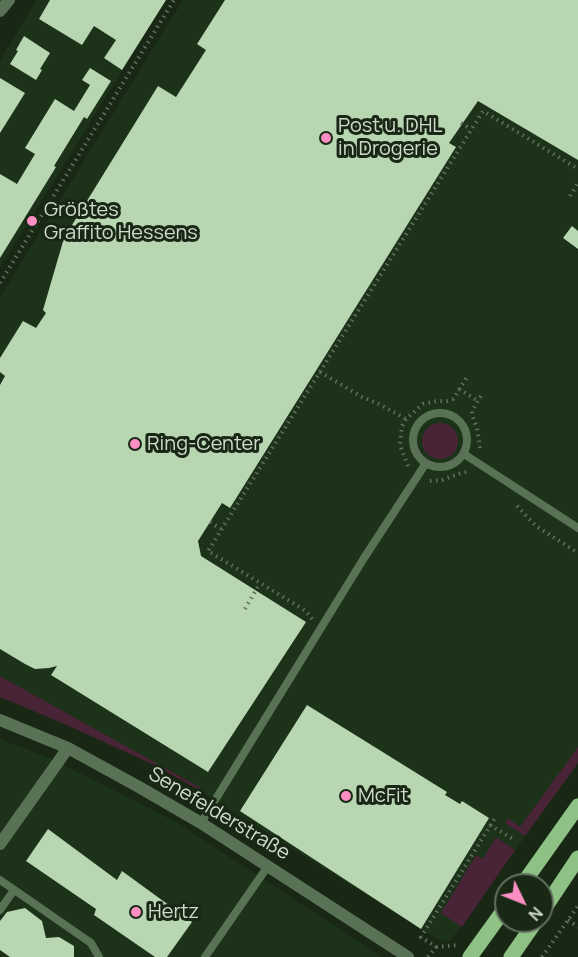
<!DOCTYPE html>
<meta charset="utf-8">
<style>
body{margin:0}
#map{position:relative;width:578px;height:957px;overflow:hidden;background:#182815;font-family:Manrope,sans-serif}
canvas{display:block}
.north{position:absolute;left:494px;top:873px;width:60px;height:60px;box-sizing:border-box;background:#182815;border:2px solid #616f5f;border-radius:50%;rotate:133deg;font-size:16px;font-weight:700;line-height:24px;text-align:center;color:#cfdacd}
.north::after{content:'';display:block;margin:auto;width:21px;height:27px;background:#fb8fc4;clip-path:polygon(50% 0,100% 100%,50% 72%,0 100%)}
</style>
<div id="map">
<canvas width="578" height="957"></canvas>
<div class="north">N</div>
</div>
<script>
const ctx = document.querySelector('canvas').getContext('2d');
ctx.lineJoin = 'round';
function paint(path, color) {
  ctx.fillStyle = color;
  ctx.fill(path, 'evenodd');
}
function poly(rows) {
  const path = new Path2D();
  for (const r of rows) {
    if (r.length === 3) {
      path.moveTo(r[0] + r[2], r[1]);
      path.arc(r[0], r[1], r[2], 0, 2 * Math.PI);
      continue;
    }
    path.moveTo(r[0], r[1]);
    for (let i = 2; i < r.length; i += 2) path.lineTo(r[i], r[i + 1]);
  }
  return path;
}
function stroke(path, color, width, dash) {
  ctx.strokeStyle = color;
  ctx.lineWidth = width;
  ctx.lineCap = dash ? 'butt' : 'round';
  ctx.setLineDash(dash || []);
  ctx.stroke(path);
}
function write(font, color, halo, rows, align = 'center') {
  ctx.font = font + ' Manrope,sans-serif';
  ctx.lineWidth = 6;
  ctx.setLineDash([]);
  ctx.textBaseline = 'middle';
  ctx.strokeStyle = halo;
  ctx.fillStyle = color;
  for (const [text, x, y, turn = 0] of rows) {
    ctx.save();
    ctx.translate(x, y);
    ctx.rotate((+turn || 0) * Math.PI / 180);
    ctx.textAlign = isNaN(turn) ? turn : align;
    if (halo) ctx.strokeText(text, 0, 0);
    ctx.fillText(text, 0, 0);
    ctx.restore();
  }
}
paint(poly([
 [37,0,166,0,0,268,0,60],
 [183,0,578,0,578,763,451,940,441,941,421,929,187,783,153,764,60,722,0,697,0,297],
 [0,739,52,759,178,823,382,957,0,957]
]), '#1c3219');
paint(poly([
 [440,441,18],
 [0,676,201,788,199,790,152,764,60,722,0,697],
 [578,747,578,763,525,836,505,823,508,818,520,827],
 [496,837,515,850,462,927,441,913,476,855,483,859]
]), '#482436');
paint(poly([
 [50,0,166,0,122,70,104,58,116,40,94,26,82,45,39,19],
 [225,0,578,0,578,160,478,101,449,143,456,147,230,508,222,503,198,541,201,556,306,622,208,772,51,675,57,666,49,668,35,669,25,664,0,649,0,385,5,376,0,372,0,358,23,321,36,328,46,313,43,310,64,238,158,86,176,97,206,50,197,44],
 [24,36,50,53,40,69,42,70,36,80,10,64,18,51,16,50],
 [90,68,111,81,87,119,84,117,54,166,56,167,0,258,0,174,17,184,35,154,25,148,55,99,74,111,90,85,82,80],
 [0,78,25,93,0,133],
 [572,226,578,231,578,249,563,238],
 [307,705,447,792,445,795,460,804,462,801,489,818,421,929,240,811],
 [48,829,117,880,122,871,192,922,167,957,155,957,94,915,96,909,26,861],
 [25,908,42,921,46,938,59,937,74,946,74,957,10,957,0,950,0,921,7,912]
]), '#b7d6b1');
stroke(poly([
 [461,123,471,129],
 [570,196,578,183],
 [0,283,174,0],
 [320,372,362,397,379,404,406,419],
 [459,389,478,401],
 [480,448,477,428,472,415,472,411,481,396],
 [408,466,400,445,402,426,406,419,423,404,437,401,447,401,453,399,467,377],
 [430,481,442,480,461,473,467,472,469,474],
 [517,506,536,526,578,553],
 [210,522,221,529],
 [245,609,260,583],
 [312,619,306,611,208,551,483,111,578,169],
 [490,825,513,839],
 [568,920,578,927],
 [436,947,458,945],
 [428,957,436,947,421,937,495,818],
 [542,957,578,906]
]), '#627060', 4, [1.5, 4.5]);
stroke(poly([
 [440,440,27],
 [464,454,578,528],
 [201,823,364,558,426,463],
 [0,880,91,943,99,957],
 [0,910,14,890],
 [205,957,268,866]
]), '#597255', 8);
stroke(poly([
 [0,11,9,0],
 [0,720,68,748,139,787,201,823,408,957],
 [0,844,68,748]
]), '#597255', 12);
stroke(poly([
 [522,885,578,806],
 [542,912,578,858],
 [470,957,506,907],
 [511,957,536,921]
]), '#8ec284', 15);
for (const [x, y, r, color] of [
 [326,138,6,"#fb8fc4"],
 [32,221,6,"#fb8fc4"],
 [135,444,6,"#fb8fc4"],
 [346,796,6,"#fb8fc4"],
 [136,912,6,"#fb8fc4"]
]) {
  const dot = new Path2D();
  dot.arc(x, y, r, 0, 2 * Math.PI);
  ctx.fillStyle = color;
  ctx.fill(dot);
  stroke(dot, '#182815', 2);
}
write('20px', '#cfdacd', '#182815', [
 ["Post u. DHL",338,126],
 ["in Drogerie",338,149],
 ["Größtes",44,210],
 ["Graffito Hessens",44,233],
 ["Ring-Center",147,444],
 ["McFit",358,796],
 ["Hertz",148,912]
], 'left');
write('20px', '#cfdacd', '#182815', [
 ["Senefelderstraße",219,814,31]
]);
</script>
